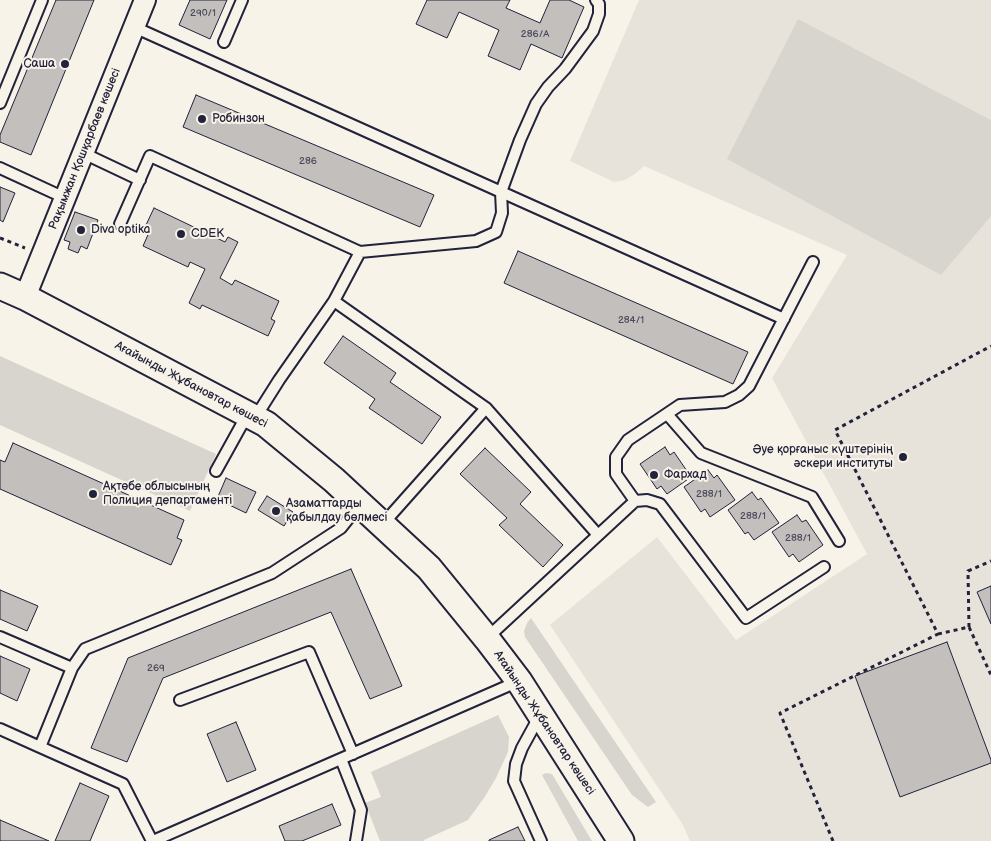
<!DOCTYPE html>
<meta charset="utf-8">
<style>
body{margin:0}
canvas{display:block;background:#f7f3e8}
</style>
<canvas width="991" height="841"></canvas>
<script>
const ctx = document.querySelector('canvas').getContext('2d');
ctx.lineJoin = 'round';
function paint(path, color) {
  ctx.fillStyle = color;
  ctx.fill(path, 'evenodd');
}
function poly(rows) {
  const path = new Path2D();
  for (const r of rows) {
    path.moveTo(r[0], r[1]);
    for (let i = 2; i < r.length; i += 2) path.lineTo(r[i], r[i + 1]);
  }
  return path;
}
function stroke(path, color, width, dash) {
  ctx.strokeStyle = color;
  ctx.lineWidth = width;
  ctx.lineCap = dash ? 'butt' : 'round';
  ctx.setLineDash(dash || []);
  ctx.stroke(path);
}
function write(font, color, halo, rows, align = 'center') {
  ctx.font = font + ' "Balsamiq Sans",sans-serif';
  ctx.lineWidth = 4;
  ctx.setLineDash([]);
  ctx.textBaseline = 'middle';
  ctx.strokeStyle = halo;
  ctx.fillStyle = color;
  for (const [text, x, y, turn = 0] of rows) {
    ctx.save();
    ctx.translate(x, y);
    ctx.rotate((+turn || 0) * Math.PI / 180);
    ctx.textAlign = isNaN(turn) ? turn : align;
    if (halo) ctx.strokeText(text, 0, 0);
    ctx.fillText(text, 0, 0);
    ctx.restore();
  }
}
paint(poly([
 [639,0,991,0,991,841,690,841,683,825,550,625,657,537,736,640,867,554,772,378,847,255,644,166,635,174,625,180,614,182,570,161]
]), '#e7e3db');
paint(poly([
 [798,19,991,120,991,216,941,275,727,159],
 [0,356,216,454,190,511,0,425],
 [531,618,656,802,648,807,632,795,525,637,524,631,527,623],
 [498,715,509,737,508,752,496,778,484,798,468,820,424,840,424,841,380,841,365,803,381,797,371,772],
 [546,773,552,774,592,841,578,841,542,775]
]), '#d8d5cf');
const building = poly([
 [56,0,94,0,31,155,0,142,0,135,56,0],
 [190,0,227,0,210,39,179,25,190,0],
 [427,0,510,0,506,8,540,23,550,0,569,0,584,7,562,58,531,44,520,70,488,56,499,30,459,12,447,38,416,24,427,0],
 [196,95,434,195,420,227,183,127,196,95],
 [0,187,15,193,3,222,0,220,0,187],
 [154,208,225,242,228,237,238,242,220,278,232,285,235,280,279,301,271,319,275,321,268,336,202,305,200,309,189,303,205,269,190,262,188,267,143,246,151,228,146,225,154,208],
 [75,212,98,220,87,249,81,246,78,253,68,249,70,242,64,240,75,212],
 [518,251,748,352,733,384,504,283,518,251],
 [343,336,396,373,390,382,441,417,422,444,369,408,375,399,324,363,343,336],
 [13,443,184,520,177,538,182,540,171,565,0,489,0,460,5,462,13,443],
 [665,447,670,455,674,452,691,477,667,494,661,486,657,489,640,464,665,447],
 [485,448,531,492,520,504,563,545,543,567,499,525,507,518,460,474,485,448],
 [708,470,714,478,717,475,735,500,710,517,705,509,701,512,684,487,708,470],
 [226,478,256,492,246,513,217,499,226,478],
 [752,492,758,500,761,498,779,523,754,540,748,532,745,534,728,510,752,492],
 [267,496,293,512,284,526,258,510,267,496],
 [797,515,802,522,806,520,823,545,799,562,793,554,789,557,772,532,797,515],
 [351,569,402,686,370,699,331,612,163,678,127,762,91,748,128,658,351,569],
 [991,586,991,624,977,592,991,586],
 [0,590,38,606,27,631,0,619,0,590],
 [947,642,991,760,991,763,900,797,855,676,947,642],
 [0,656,30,669,17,701,0,693,0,656],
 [236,722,256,770,227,782,207,734,236,722],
 [80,783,109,796,90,841,55,841,80,783],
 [332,804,341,825,302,841,285,841,279,826,332,804],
 [0,820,49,841,0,841,0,820],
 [518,827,525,841,489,841,489,840,518,827]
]);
paint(building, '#c2bfbd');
stroke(building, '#22223b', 1);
const service = poly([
 [134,27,784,319],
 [224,42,242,0],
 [0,103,42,0],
 [83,153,140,180],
 [0,168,65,198],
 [120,224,150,156,360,252],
 [334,301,486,408,598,535],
 [667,414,701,453,812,497,839,541],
 [255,418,279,380,334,301,360,252,476,241,496,232,502,213,501,192,520,140,536,104,548,87,565,69,593,31,599,14,599,4,596,0],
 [216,471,247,415],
 [635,501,616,474,616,457,628,440,680,405,725,402,739,395,749,386,813,262],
 [382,525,486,408],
 [0,637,72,668,40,747,123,784,152,841],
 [487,638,635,501,647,500,660,504,746,618,824,567],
 [72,668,85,649,272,573,341,528,360,504],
 [180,700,309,652,353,754],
 [539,717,522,748,516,764,514,781,541,841],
 [0,729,40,747],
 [341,759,361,810,356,841],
 [153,841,519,681]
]);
const minor = poly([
 [25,297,145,0]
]);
const tertiary = poly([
 [0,286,25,297,266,424,334,480,429,568,487,639,519,681,621,841]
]);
stroke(service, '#22223b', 14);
stroke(minor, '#22223b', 24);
stroke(tertiary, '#22223b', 29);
stroke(poly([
 [0,238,25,248],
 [969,627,968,571,991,561],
 [938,634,969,627,991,675],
 [833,841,780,713,938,634,835,430,991,346]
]), '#22223b', 3, [4, 4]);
stroke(service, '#f7f3e8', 10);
stroke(minor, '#f7f3e8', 20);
stroke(tertiary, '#f7f3e8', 25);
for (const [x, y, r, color] of [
 [65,64,5,"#22223b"],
 [202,119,5,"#22223b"],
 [81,230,5,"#22223b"],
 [181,234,5,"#22223b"],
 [903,457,5,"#22223b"],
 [654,475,5,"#22223b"],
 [93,494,5,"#22223b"],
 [276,511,5,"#22223b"]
]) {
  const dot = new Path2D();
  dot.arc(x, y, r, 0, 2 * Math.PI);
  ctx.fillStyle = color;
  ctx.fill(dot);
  stroke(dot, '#f7f3e8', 2);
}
write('10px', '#4a495c', null, [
 ["290/1",203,13],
 ["286/А",535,34],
 ["286",308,161],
 ["284/1",631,320],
 ["288/1",709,494],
 ["288/1",753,516],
 ["288/1",798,538],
 ["269",156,668]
]);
write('12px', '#22223b', '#f7f3e8', [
 ["Саша",55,64,"right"],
 ["Робинзон",212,119],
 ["Diva optika",91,230],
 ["CDEK",191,234],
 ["Әуе қорғаныс күштерінің",893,450,"right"],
 ["әскери институты",893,464,"right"],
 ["Фархад",664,475],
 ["Ақтөбе облысының",103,487],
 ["Полиция департаменті",103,501],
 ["Азаматтарды",286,504],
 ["қабылдау бөлмесі",286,518]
], 'left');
write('12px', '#22223b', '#f7f3e8', [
 ["Рақымжан Қошқарбаев көшесі",85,149,-68],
 ["Ағайынды Жұбановтар көшесі",191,385,28],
 ["Ағайынды Жұбановтар көшесі",544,723,56]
]);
</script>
